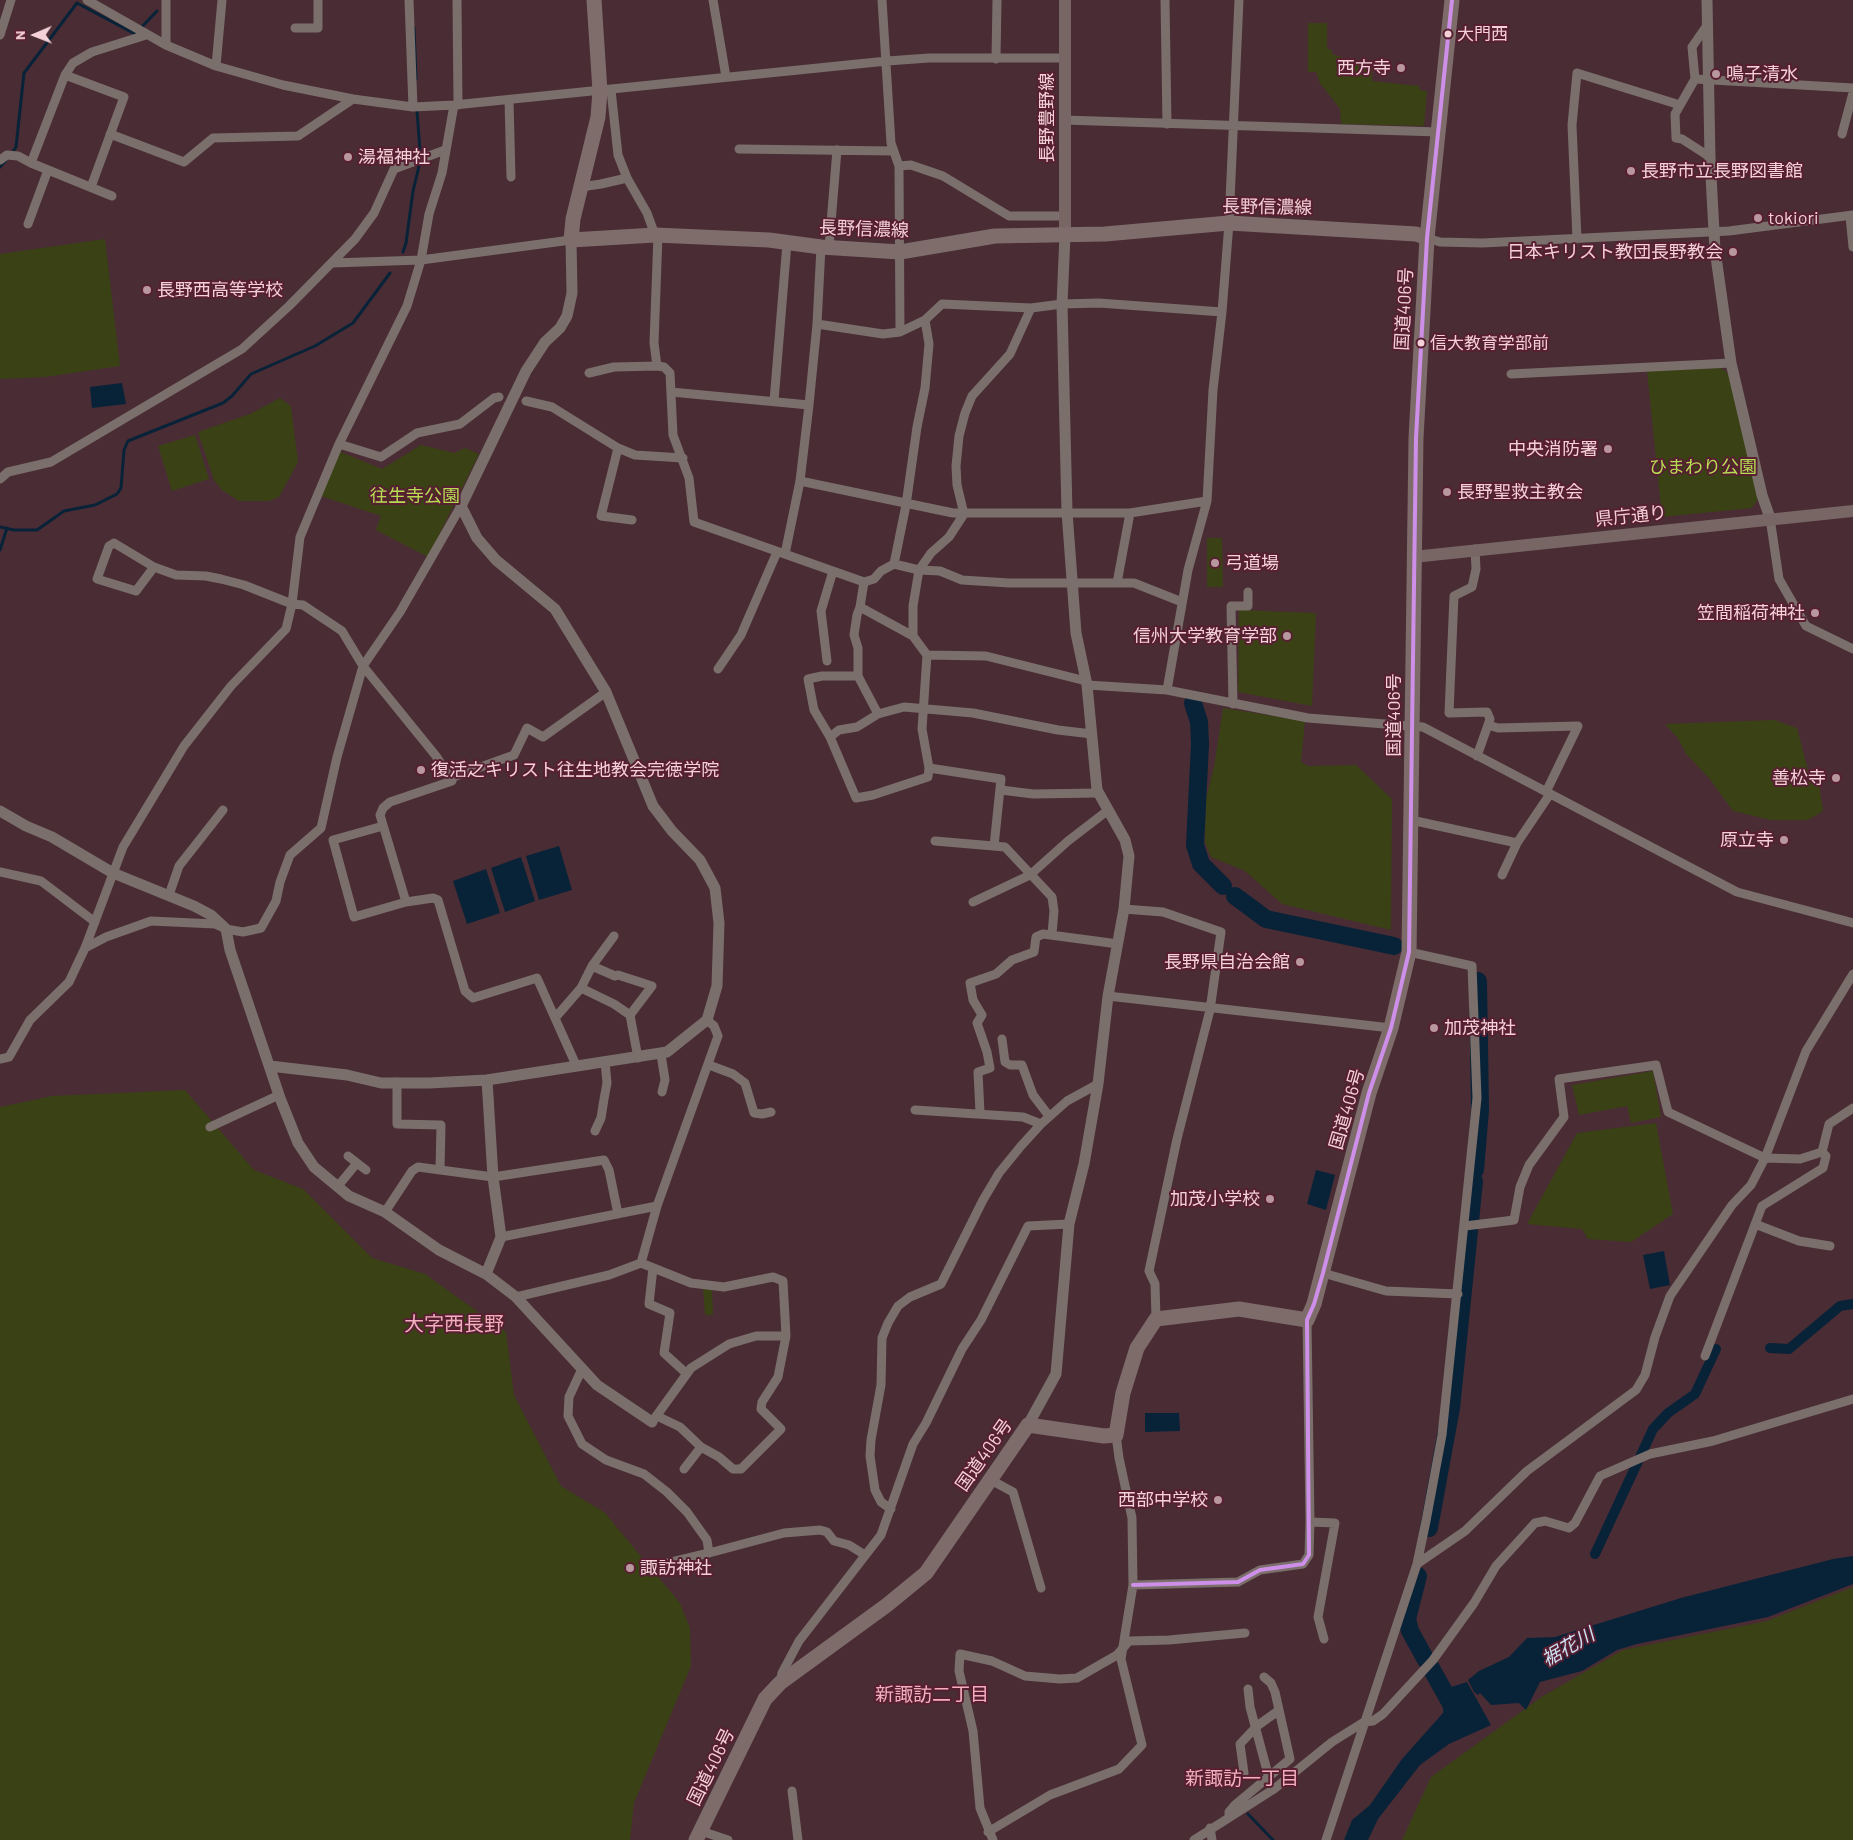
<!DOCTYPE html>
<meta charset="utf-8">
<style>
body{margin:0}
#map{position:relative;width:1853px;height:1840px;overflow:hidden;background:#4a2c35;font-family:Barlow,sans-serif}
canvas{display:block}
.north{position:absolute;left:10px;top:10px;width:50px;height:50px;-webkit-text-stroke:4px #571f31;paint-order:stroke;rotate:269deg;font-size:14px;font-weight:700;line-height:20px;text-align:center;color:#f4d0d8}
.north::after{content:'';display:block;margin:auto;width:18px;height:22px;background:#f4d0d8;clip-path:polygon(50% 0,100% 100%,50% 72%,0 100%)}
</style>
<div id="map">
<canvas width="1853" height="1840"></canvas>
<div class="north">N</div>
</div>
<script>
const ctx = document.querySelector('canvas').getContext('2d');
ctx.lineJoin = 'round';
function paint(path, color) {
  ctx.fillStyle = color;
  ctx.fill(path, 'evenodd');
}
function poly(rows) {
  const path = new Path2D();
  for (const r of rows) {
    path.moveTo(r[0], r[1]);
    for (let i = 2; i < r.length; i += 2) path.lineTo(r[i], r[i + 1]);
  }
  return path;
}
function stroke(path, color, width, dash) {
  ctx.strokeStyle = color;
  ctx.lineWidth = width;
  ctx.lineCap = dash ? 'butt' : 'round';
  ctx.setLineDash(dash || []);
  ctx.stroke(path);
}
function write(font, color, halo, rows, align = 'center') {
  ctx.font = font + ' Barlow,"Noto Sans JP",sans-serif';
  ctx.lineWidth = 4;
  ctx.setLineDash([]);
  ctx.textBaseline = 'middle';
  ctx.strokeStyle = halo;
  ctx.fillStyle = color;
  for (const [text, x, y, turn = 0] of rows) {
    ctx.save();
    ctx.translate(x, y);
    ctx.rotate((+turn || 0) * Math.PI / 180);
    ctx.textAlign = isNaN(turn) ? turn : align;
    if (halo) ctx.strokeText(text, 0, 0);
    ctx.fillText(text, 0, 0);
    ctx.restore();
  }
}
paint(poly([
 [1308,23,1327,23,1327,49,1332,50,1332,54,1350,60,1353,63,1373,66,1372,81,1419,86,1420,90,1427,91,1424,126,1341,124,1340,109,1320,83,1316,72,1308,72],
 [105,239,120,366,45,377,0,379,0,254],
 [1721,368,1729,374,1758,499,1752,508,1662,517,1647,371],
 [280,398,291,406,298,462,279,497,269,501,239,501,222,490,214,480,198,432,250,414],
 [195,435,209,479,172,491,158,446],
 [421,445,454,453,465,448,479,454,428,557,376,530,381,516,321,496,336,450,382,469],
 [1207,538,1222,538,1223,587,1207,587],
 [1239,610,1316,613,1312,706,1238,692],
 [1223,708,1305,721,1301,762,1308,766,1356,765,1392,799,1391,930,1282,904,1245,871,1211,857,1205,842,1206,798,1214,767],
 [1774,720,1797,728,1810,778,1818,778,1823,811,1808,820,1771,820,1733,811,1709,778,1686,754,1678,738,1665,724],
 [1653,1071,1661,1117,1631,1123,1627,1106,1579,1115,1572,1085],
 [185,1090,254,1170,303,1189,372,1258,425,1274,506,1332,514,1395,561,1486,604,1512,680,1603,690,1628,691,1666,634,1803,630,1840,0,1840,0,1107,52,1096],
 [1656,1123,1673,1214,1631,1242,1588,1239,1582,1229,1527,1224,1577,1133],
 [703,1287,712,1288,713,1315,705,1315],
 [1853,1587,1853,1840,1402,1840,1431,1777,1543,1696,1623,1650,1767,1621]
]), '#3a4215');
paint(poly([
 [122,383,126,404,92,408,90,387],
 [559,846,572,890,539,900,526,856],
 [521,857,535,901,505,912,491,868],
 [486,869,500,913,467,924,453,881],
 [1316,1170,1335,1175,1326,1210,1307,1204],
 [1664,1251,1670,1285,1650,1289,1643,1255],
 [1145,1413,1179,1413,1180,1431,1145,1432],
 [1853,1556,1853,1584,1768,1617,1637,1644,1617,1650,1582,1671,1540,1682,1526,1710,1519,1703,1491,1705,1480,1693,1478,1695,1474,1692,1468,1680,1479,1671,1509,1657,1527,1638,1555,1637,1681,1598,1833,1559],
 [1467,1682,1491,1725,1449,1744,1420,1765,1378,1819,1368,1840,1344,1840,1352,1820,1370,1805,1402,1759,1443,1713,1444,1695,1451,1687]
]), '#082338');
stroke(poly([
 [414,28,416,79],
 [417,111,420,151],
 [12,153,16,147,24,73,77,3,135,34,157,11],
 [0,167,8,158],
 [403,252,406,243,413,191,420,162],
 [0,527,14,530,37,530,64,511,95,505,117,494,121,488,124,450,128,441,223,403,232,396,251,374,315,346,353,323,390,273],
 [0,550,7,528],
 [1248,1814,1273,1840]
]), '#082338', 3);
stroke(poly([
 [1770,1348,1789,1349,1840,1306,1853,1304],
 [1595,1554,1653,1429,1668,1413,1695,1394,1716,1349]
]), '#082338', 10);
stroke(poly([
 [1193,703,1199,722,1200,744,1195,845,1201,864,1223,886],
 [1235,896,1266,919,1394,946],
 [1475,1170,1480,1110,1478,981],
 [1470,1221,1474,1181],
 [1429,1528,1451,1408,1469,1231],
 [1418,1576,1407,1619,1410,1631,1426,1660],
 [1431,1668,1456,1713]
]), '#082338', 18);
stroke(poly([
 [87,0,166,45],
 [166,0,166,45,216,66,283,85,353,99,413,107,454,105,887,61,929,58,1064,58],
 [409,0,413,107],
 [457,0,458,105],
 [713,0,726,77],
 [882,0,891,143,899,166,900,332],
 [1165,0,1167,124],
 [1239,0,1229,223,1222,312,1213,390,1207,501,1188,570,1167,690,1308,718,1423,727,1737,892,1853,923],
 [1708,24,1692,47,1695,79,1675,114,1676,138,1682,139,1710,157],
 [295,28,318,28,318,0],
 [0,35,11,0],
 [996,59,997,0],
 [216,66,222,0],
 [65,75,124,97,91,187],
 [1695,79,1853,88],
 [611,90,618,155,627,178,647,213,655,235],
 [509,100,511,177],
 [1064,120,1438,132],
 [110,134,184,162,213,138,298,136,353,99],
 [1842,134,1853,93],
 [739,149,893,151],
 [0,160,7,155,18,156,31,163,65,75,73,63,92,52,146,35],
 [31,163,112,196],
 [899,166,911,165,943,176,1009,216,1065,216],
 [581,187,601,184,627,178],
 [1850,216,1853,247],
 [28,224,48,170],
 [658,235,654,343,657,366,664,367,670,373,673,435,689,478,694,522,864,582,874,579,881,571,894,564,919,570,940,571,962,580,1009,583,1134,583,1182,602],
 [1427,238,1440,242,1482,243,1729,231,1853,215],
 [1577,239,1572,125,1577,73,1680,105],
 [829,247,837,150],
 [332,263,421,260,571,240],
 [1031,308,1010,354,972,396,965,413,959,436,956,466,957,485,964,514,949,537,931,553,919,570,913,606,913,636,927,655,986,656,1086,681],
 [817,324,883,334,900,332,925,320,942,304,1031,308,1062,304,1099,303,1222,312],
 [589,373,614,367,657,366],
 [1511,374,1731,363],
 [671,392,809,405],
 [526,401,552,407,618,448,635,455,683,458],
 [774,401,787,243],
 [339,444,381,457,417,433,460,424,494,398,499,397],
 [618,448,601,516,632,520],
 [0,479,8,472,51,462,242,349,289,306,355,239,374,213,394,169,445,150],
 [800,481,953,513,1130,513,1207,501],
 [1770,518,1779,579,1806,626,1853,649],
 [1475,549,1476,569,1472,587,1454,596,1449,713,1487,712,1490,719,1488,725],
 [785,554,800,481,809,405,817,324,821,247],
 [894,564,906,505,917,427,925,388,929,344,925,320],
 [154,567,136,591,97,579,109,546,114,543,154,567,176,575,206,576,221,579,244,585,292,604,303,605,342,631,363,666,436,756,452,781],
 [864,582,860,607,913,636],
 [1117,583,1130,513],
 [827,661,821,611,833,571],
 [718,669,741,635,777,552],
 [858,676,858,648,854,635,857,615,860,607],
 [1087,685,1167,690],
 [1233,704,1231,606,1248,606,1248,592],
 [878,714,858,676,822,676,808,679,814,710,830,737,856,798,873,795,928,777,929,768,922,729,927,655],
 [830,737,839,730,857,727,878,714,904,707,973,713,1058,730,1092,734],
 [1477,756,1488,725,1498,728,1578,726,1546,792],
 [929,768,1001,779,994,846],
 [1001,790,1033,794,1098,793],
 [1411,820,1517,843],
 [383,826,333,840,354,917,406,902],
 [935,841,1005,847,1052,897,1054,911,1052,934],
 [0,872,41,881,95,922],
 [1502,875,1517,843,1550,794],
 [169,895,179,866,223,810],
 [973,902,1030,875,1068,841,1107,811],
 [1124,909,1163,912,1221,932,1210,1010,1177,1139,1149,1271,1155,1284,1156,1319],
 [85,948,106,937,151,921,215,924,226,929,243,932,261,928,276,901,280,882,290,855,321,828,337,757,363,666,400,612,461,506],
 [592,966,615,976,618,975,652,986,630,1015],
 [581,988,592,966,614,936],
 [1108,996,1391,1028],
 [555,1018,581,988,614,1004,630,1015,638,1058],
 [1002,1039,1005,1062,1010,1065,1022,1065,1033,1095,1049,1116],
 [661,1054,665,1080,662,1092],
 [0,1059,9,1057,30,1020,69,982,85,948,123,847,184,746,231,686,286,629,292,604,300,537,339,444,407,306,421,260,429,214,442,173,454,105],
 [576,1065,537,978,473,998,465,991,438,900,433,898,406,902,380,815,383,808,390,802,452,781,453,777,514,755,527,728,543,737,606,692],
 [709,1065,733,1074,745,1083,754,1113,762,1114,771,1112],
 [397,1082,397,1124,441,1125,440,1170],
 [915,1110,1023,1117,1041,1124],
 [980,1113,978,1072,990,1068,987,1052,977,1023,982,1015,973,1000,970,983,996,974,1012,960,1034,952,1036,937,1043,934,1118,944],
 [210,1127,279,1095],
 [595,1131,601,1118,604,1099,607,1083,605,1062],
 [348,1156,366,1170],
 [338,1186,357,1163],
 [385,1212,412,1171,418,1167,493,1177,604,1160,609,1170,618,1214],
 [1755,1224,1799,1241,1830,1246],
 [1465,1226,1514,1220,1520,1187,1529,1165,1564,1117,1559,1079,1656,1065,1668,1112,1765,1158,1800,1159,1822,1152,1829,1124,1853,1108],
 [501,1237,657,1206],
 [641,1263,657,1206,718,1036,714,1026,707,1020],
 [653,1268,649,1304,670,1313,664,1353,687,1374],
 [1323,1273,1386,1291,1458,1294],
 [516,1297,609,1275,641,1263,691,1283,724,1287,773,1277,783,1281,786,1336,756,1336,729,1344,691,1368,652,1422],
 [1705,1356,1762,1206,1823,1168,1826,1156,1822,1152],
 [582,1369,569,1397,568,1416,582,1444,606,1460,644,1474,667,1492,687,1512,707,1540,709,1553,784,1533,820,1530,827,1532,834,1541,849,1545,865,1555],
 [657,1416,680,1427,701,1447,719,1457,733,1469,741,1469,781,1429,761,1409,762,1402,778,1377,786,1336],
 [684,1469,701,1447],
 [989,1479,1013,1492,1041,1588],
 [891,1509,881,1502,875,1490,870,1456,871,1440,881,1385,882,1338,888,1323,898,1306,910,1297,941,1284,983,1200,999,1173,1021,1146,1041,1124,1067,1101,1098,1084],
 [1310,1522,1335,1523,1318,1617,1324,1639],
 [1417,1564,1465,1531,1527,1471,1636,1390,1645,1375,1655,1337,1670,1296,1732,1205,1751,1185,1765,1158,1806,1051,1853,974],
 [659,1565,709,1553],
 [1133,1585,1238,1582,1260,1570,1303,1564,1309,1555,1310,1522,1307,1320],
 [780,1683,782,1673,799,1641,881,1535,913,1444,926,1423,962,1349,981,1320,1028,1226,1069,1224],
 [1248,1689,1250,1707,1269,1778],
 [1244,1773,1240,1744,1257,1726,1278,1711],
 [792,1791,798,1840],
 [1229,1816,1229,1812,1235,1805,1290,1759,1275,1692,1271,1683,1264,1677],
 [1210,1828,1212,1840],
 [701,1831,728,1840],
 [988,1832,1050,1795,1119,1769,1142,1745,1121,1659,1133,1585,1132,1518,1119,1458,1116,1435],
 [993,1840,980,1808,973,1731,959,1671,960,1654,992,1661,1025,1676,1060,1679,1077,1678,1117,1655,1129,1641,1169,1640,1245,1633],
 [1194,1840,1274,1789,1332,1742,1364,1722,1373,1721,1383,1714,1433,1660,1474,1603,1496,1566,1535,1523,1545,1521,1569,1528,1575,1523,1600,1476,1650,1454,1713,1441,1853,1399],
 [1326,1840,1417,1564,1426,1521,1442,1435,1477,1098,1472,966,1409,952]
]), '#7a6f6b', 9);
stroke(poly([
 [1707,0,1710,157,1715,250,1731,363,1762,495,1770,518],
 [0,811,26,826,52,837,113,873,194,906,211,915,226,929,230,950,280,1098,298,1143,314,1167,349,1196,385,1212,439,1250,486,1274,516,1297,597,1385,652,1422],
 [270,1066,347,1075,381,1083,429,1083,487,1080,667,1052,707,1020,717,986,719,923,715,888,700,860,672,831,653,806,606,692,555,609,496,560,477,538,461,506,526,371,545,342,560,328,567,316,572,293,571,240],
 [486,1274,501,1237,493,1177,487,1080],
 [1028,1425,1056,1374,1069,1224,1084,1164,1098,1084,1108,996,1124,909,1129,856,1125,840,1097,790,1087,685,1076,633,1067,512,1062,304,1065,235]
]), '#7a6f6b', 11);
stroke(poly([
 [1065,235,1065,0],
 [1413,557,1853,511]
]), '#776664', 12);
stroke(poly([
 [594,0,600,91,598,117,573,219,571,240,655,235,769,240,821,247,900,252,995,236,1105,234,1229,223,1416,234,1427,238]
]), '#7f6d6b', 15);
stroke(poly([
 [696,1840,765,1699,780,1683,887,1605,926,1573,1028,1425,1104,1436,1116,1435,1123,1393,1137,1348,1156,1319,1239,1309,1307,1320,1314,1304,1369,1093,1391,1028,1409,952,1416,438,1427,238,1452,0]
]), '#7e6c6b', 15);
stroke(poly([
 [1133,1585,1238,1582,1260,1570,1303,1564,1309,1555,1307,1320,1314,1304,1323,1273,1369,1093,1391,1028,1409,952,1416,438,1427,238,1452,0]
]), '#ce8fe9', 4);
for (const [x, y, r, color] of [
 [1448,34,4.5,"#f4d0d8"],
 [1401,68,5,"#b8979f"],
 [1716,74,5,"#b8979f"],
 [348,157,5,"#b8979f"],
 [1631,171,5,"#b8979f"],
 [1758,218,5,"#b8979f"],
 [1733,252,5,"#b8979f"],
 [147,290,5,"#b8979f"],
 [1421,343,4.5,"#f4d0d8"],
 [1608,449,5,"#b8979f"],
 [1447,492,5,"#b8979f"],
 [1215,563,5,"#b8979f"],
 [1815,613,5,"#b8979f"],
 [1287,636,5,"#b8979f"],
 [421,770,5,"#b8979f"],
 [1836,778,5,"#b8979f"],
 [1784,840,5,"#b8979f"],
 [1300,962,5,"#b8979f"],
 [1434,1028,5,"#b8979f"],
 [1270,1199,5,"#b8979f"],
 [1218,1500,5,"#b8979f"],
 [630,1568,5,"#b8979f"]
]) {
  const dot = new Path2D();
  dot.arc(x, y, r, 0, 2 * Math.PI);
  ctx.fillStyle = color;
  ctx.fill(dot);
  stroke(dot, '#571f31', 2);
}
write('17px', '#f4d0d8', '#571f31', [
 ["大門西",1457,34],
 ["信大教育学部前",1430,343]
], 'left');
write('18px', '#f4d0d8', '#571f31', [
 ["西方寺",1391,68],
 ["鳴子清水",1726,74,"left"],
 ["湯福神社",358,157,"left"],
 ["長野市立長野図書館",1641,171,"left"],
 ["tokiori",1768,218,"left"],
 ["日本キリスト教団長野教会",1723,252],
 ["長野西高等学校",157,290,"left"],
 ["中央消防署",1598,449],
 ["長野聖救主教会",1457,492,"left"],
 ["弓道場",1225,563,"left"],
 ["笠間稲荷神社",1805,613],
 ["信州大学教育学部",1277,636],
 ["復活之キリスト往生地教会完徳学院",431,770,"left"],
 ["善松寺",1826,778],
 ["原立寺",1774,840],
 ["長野県自治会館",1290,962],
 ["加茂神社",1444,1028,"left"],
 ["加茂小学校",1260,1199],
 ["西部中学校",1208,1500],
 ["諏訪神社",640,1568,"left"]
], 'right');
write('18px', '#f4d0d8', '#571f31', [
 ["長野豊野線",1047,118,-90],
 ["長野信濃線",1267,207,1],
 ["長野信濃線",864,229,2],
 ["国道406号",1404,309,-87],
 ["県庁通り",1631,516,-6],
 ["国道406号",1394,715,-90],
 ["国道406号",1347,1109,-74],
 ["国道406号",984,1455,-55],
 ["国道406号",711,1767,-64]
]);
write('18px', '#b6dc52', '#571f31', [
 ["ひまわり公園",1703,467],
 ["往生寺公園",415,496]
]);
write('italic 19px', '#cde3f5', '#571f31', [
 ["裾花川",1568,1647,-30]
]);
write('19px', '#f3aebe', '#571f31', [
 ["新諏訪二丁目",932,1695],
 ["新諏訪一丁目",1242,1779]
]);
write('20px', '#f3aebe', '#571f31', [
 ["大字西長野",454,1324]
]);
</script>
